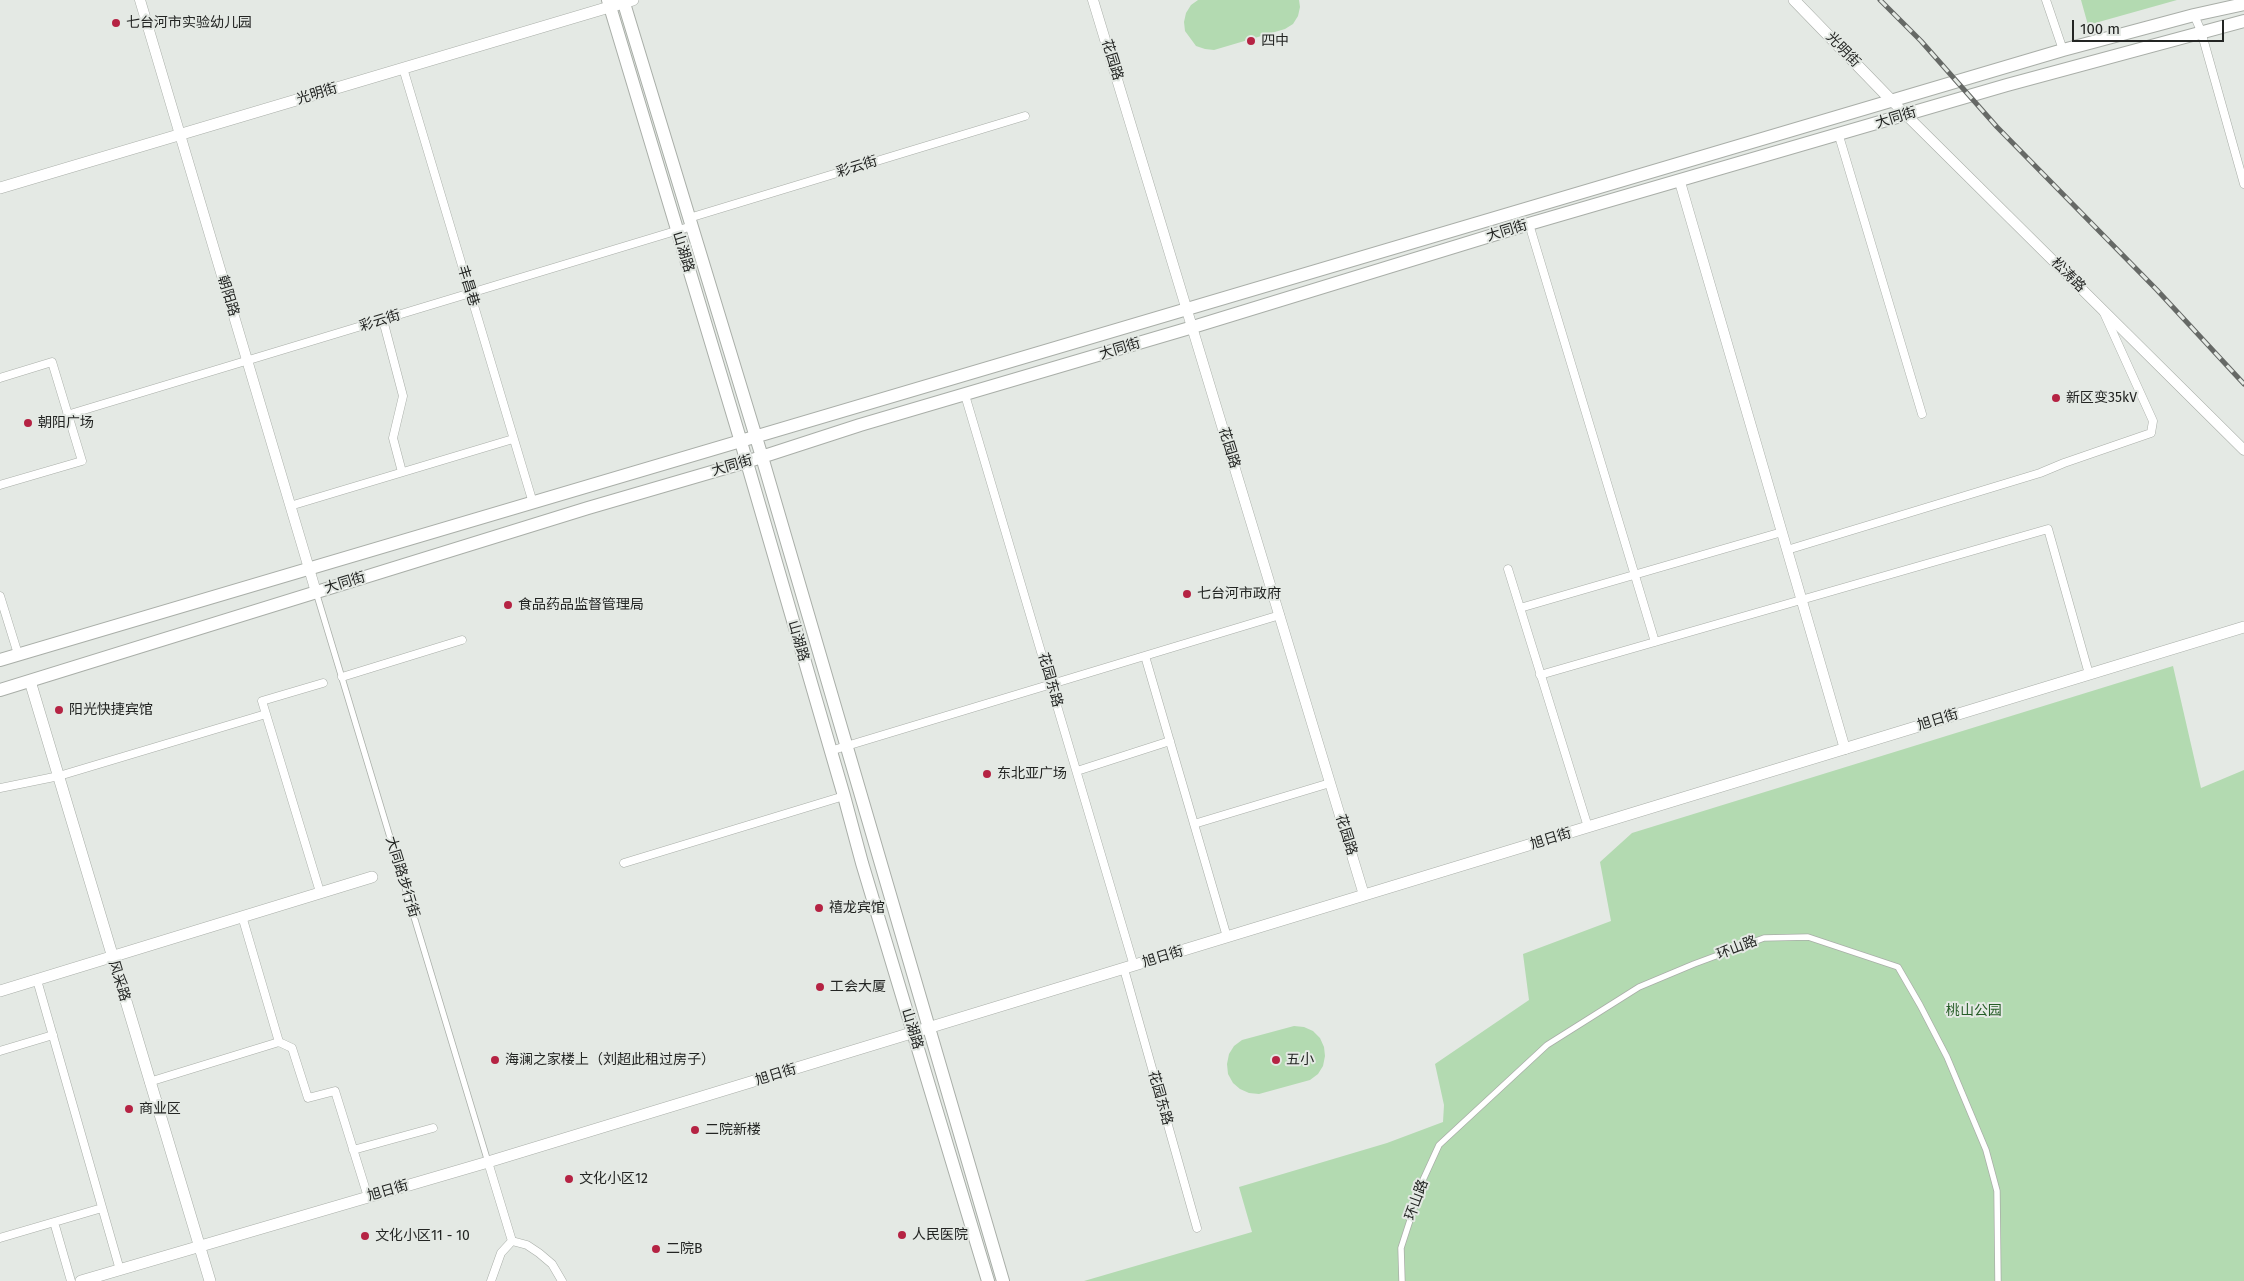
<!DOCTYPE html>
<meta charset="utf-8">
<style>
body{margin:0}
#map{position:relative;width:2244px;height:1281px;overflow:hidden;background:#e4e9e4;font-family:"Fira Sans",sans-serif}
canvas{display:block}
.scale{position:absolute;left:2072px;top:20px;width:152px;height:22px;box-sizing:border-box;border:2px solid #232523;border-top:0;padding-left:6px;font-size:15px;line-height:18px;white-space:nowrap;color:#232523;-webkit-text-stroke:4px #e4e9e4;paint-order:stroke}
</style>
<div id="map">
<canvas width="2244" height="1281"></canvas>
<div class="scale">100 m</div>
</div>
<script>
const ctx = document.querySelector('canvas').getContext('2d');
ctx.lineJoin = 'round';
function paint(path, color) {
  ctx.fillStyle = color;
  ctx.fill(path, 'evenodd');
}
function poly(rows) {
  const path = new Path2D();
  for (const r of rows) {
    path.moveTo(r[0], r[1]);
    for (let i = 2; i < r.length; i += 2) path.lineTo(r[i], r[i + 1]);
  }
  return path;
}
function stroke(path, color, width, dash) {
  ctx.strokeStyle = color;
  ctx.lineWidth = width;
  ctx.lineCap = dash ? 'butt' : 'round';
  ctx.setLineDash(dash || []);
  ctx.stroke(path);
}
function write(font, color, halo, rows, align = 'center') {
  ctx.font = font + ' "Fira Sans","Noto Sans SC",sans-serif';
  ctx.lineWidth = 4;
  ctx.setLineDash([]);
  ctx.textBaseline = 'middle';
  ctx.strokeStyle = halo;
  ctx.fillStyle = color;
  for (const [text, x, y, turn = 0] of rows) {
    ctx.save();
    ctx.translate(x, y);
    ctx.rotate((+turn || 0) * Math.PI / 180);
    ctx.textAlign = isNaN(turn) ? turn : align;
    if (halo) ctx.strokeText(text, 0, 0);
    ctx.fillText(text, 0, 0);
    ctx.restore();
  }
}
paint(poly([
 [1198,0,1299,0,1300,7,1298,16,1293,24,1285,29,1214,50,1205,49,1196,46,1185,31,1184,22,1186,13,1191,5],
 [2081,0,2177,0,2088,25],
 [2173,666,2201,788,2244,770,2244,1281,1084,1281,1252,1232,1239,1187,1387,1143,1443,1122,1444,1105,1435,1064,1529,1000,1523,954,1611,921,1600,862,1632,833],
 [1294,1026,1304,1027,1313,1031,1320,1038,1324,1047,1325,1056,1323,1066,1318,1074,1310,1080,1259,1094,1249,1093,1240,1089,1233,1083,1228,1074,1227,1064,1229,1054,1234,1046,1242,1040]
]), '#b3dab1');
const pedestrian = poly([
 [316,592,488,1162],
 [1402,1281,1401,1248,1423,1180,1439,1145,1547,1045,1639,987,1694,964,1764,938,1808,937,1898,967,1920,1005,1947,1057,1986,1150,1997,1191,1998,1281]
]);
const minor = poly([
 [2046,0,2063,50],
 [2194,15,2201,31,2244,184],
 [403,68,533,503],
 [1839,136,1922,414],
 [689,218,1025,116],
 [1529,224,1655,642],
 [383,320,403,396,393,438,402,472],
 [0,378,52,362,82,461,0,485],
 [965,395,1134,966],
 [67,415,692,226],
 [290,506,513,439],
 [1787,550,2040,473,2064,463,2151,433,2153,421,2104,313],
 [1508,569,1588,827],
 [0,596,18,654],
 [1520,608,1782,532],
 [1145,656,1227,937],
 [1540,675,2048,529,2089,674],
 [342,677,462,640],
 [830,751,1280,615],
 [1077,771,1170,741],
 [0,788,59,776,266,714],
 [1194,824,1330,783],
 [624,863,844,796],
 [320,892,262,701,323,683],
 [1124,969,1197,1228],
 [37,980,120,1270],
 [279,1042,292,1048,308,1098,335,1091,368,1197],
 [0,1051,53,1035],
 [149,1082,279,1042,242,916],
 [353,1150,433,1128],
 [488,1162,512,1241,501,1253,491,1281],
 [54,1222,71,1281],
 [0,1238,102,1208],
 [512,1241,527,1245,539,1253,552,1264,562,1281]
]);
const tertiary = poly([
 [140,0,316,592],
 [1093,0,1364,895],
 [1892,101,2244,450],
 [1680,182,1845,749]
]);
const secondary = poly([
 [1794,0,1892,101],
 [0,188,633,0],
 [30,681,210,1281],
 [0,991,372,877],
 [81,1281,488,1162,2244,627]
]);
const primary = poly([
 [608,0,741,442,844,796,862,863,988,1281],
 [623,0,762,457,1003,1281],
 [0,660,2063,50,2194,15,2244,4],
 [0,690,588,508,746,462,860,425,1193,327,1529,224,2007,85,2244,21]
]);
stroke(pedestrian, '#a9aea8', 7);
stroke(minor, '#a9aea8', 9);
stroke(tertiary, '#a9aea8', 11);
stroke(secondary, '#a9aea8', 12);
stroke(primary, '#a9aea8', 14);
stroke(pedestrian, '#fff', 5.5);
stroke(minor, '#fff', 8);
stroke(tertiary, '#fff', 10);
stroke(secondary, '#fff', 11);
stroke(primary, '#fff', 12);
const rail = poly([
 [1880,0,1921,41,1997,127,2157,290,2244,384]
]);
stroke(rail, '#666966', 5);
stroke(rail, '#e4e9e4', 3, [9]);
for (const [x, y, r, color] of [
 [116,23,5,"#b52343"],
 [1251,41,5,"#b52343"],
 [2056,398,5,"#b52343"],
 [28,423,5,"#b52343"],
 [1187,594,5,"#b52343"],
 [508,605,5,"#b52343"],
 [59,710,5,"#b52343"],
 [987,774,5,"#b52343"],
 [819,908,5,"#b52343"],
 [820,987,5,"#b52343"],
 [495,1060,5,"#b52343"],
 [1276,1060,5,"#b52343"],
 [129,1109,5,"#b52343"],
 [695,1130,5,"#b52343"],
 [569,1179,5,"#b52343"],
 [902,1235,5,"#b52343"],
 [365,1236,5,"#b52343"],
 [656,1249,5,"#b52343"]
]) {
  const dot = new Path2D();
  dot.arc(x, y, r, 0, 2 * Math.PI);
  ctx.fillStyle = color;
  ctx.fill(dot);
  stroke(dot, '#e4e9e4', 2);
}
write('14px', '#232523', '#e4e9e4', [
 ["七台河市实验幼儿园",126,23],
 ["四中",1261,41],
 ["新区变35kV",2066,398],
 ["朝阳广场",38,423],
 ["七台河市政府",1197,594],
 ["食品药品监督管理局",518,605],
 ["阳光快捷宾馆",69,710],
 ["东北亚广场",997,774],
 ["禧龙宾馆",829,908],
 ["工会大厦",830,987],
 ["海澜之家楼上（刘超此租过房子）",505,1060],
 ["五小",1286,1060],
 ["商业区",139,1109],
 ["二院新楼",705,1130],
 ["文化小区12",579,1179],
 ["人民医院",912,1235],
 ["文化小区11 - 10",375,1236],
 ["二院B",666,1249]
], 'left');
write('14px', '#232523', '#e4e9e4', [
 ["光明街",1843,50,46],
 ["花园路",1112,60,73],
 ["光明街",317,94,-17],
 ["大同街",1896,118,-17],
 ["彩云街",857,167,-17],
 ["大同街",1507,231,-17],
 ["山湖路",683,252,73],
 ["松涛路",2068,275,45],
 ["丰昌巷",468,286,73],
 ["朝阳路",228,296,73],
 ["彩云街",380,321,-17],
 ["大同街",1120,349,-17],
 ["花园路",1229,448,73],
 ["大同街",732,466,-16],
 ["大同街",345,583,-17],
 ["山湖路",798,641,74],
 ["花园东路",1050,680,74],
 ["旭日街",1938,720,-17],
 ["花园路",1346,835,73],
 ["旭日街",1551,839,-17],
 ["大同路步行街",402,877,73],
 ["环山路",1737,948,-21],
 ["旭日街",1163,957,-17],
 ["风采路",119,981,73],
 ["山湖路",912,1029,73],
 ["旭日街",776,1075,-17],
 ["花园东路",1160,1098,74],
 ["旭日街",388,1191,-16],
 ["环山路",1417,1200,-70]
]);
write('14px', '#265d27', '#e4e9e4', [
 ["桃山公园",1974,1011]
]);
</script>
